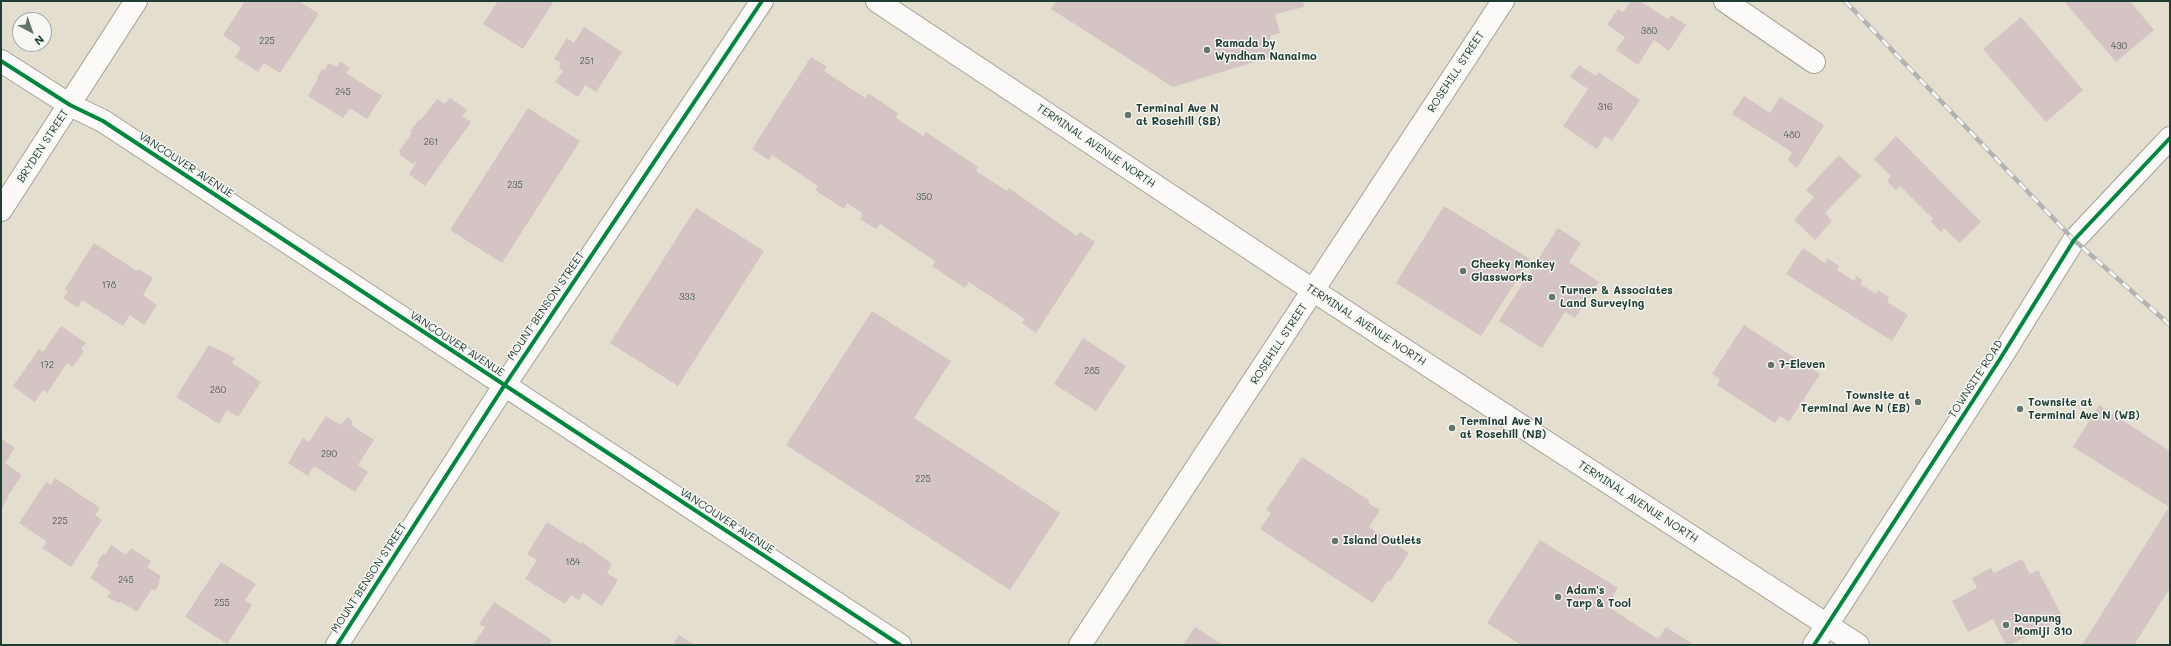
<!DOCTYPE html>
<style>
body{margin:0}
#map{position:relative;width:2171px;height:646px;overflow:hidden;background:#e4dece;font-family:Mali,sans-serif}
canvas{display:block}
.frame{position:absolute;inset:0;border:2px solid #1f3d34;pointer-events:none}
.north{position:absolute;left:12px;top:12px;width:40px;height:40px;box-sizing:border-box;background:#f6f6f2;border:1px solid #a0aca6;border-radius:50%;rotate:139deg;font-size:11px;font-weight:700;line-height:16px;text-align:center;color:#1f3d34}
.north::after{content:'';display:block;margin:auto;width:14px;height:18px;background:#64756a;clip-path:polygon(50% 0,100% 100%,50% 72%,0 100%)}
</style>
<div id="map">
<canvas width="2171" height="646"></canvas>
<div class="frame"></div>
<div class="north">N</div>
</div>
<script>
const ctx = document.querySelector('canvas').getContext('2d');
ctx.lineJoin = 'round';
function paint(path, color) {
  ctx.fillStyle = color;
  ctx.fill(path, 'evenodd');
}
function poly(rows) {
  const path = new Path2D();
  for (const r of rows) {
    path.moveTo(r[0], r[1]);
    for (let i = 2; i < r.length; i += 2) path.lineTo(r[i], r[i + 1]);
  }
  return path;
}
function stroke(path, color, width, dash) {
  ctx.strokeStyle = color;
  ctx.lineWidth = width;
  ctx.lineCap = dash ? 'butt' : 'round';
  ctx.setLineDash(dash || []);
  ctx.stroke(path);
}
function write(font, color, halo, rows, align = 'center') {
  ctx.font = font + ' Mali,sans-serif';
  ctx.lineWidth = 3;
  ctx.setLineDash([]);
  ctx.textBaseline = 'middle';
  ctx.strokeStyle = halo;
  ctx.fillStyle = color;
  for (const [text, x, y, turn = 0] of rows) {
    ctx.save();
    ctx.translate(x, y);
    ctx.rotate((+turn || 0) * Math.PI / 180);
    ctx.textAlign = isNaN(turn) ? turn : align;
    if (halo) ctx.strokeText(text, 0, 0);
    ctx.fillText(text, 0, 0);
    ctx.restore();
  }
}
paint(poly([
 [245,1,299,1,319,14,280,73,264,63,258,72,235,57,241,48,223,35],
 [498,1,554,1,523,49,483,24],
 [1057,1,1303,1,1304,7,1275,14,1280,33,1270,36,1274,56,1173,87,1051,9],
 [1631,1,1640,1,1668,19,1671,15,1686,25,1669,51,1654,40,1638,65,1616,50,1625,37,1607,25,1618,9,1623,12],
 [2064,1,2130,1,2154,30,2116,62],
 [2021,17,2083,90,2046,122,1983,49],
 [584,27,622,52,596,92,585,85,578,97,555,82,563,71,559,68,561,63,554,59,567,38,574,43],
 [811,57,827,67,824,71,865,98,868,93,898,113,896,118,923,136,926,132,963,157,978,167,976,171,1007,191,1009,188,1077,236,1080,232,1095,242,1036,333,1022,323,1025,319,969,282,965,288,932,266,935,261,880,224,876,229,860,219,863,214,847,203,844,209,815,190,818,186,772,155,769,160,752,149],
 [340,61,350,68,346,73,382,96,367,119,350,108,343,118,308,96,318,79,317,78,322,69,324,70,329,63,337,67],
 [1579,65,1596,76,1598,72,1640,100,1612,141,1605,136,1597,149,1563,126,1588,89,1570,77],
 [1744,96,1770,113,1780,97,1824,125,1797,168,1788,160,1792,152,1732,114],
 [450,98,467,110,462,116,471,122,425,186,409,174,416,163,414,162,413,164,400,155,399,151,412,133,410,132,419,119,421,120,437,99,445,104],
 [528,108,580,141,502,263,450,230],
 [1896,136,1981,222,1960,243,1944,228,1941,232,1931,222,1933,219,1900,186,1896,190,1887,181,1891,176,1874,159],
 [1839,155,1861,176,1825,213,1832,221,1815,240,1794,220,1814,197,1806,190],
 [1444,206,1530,259,1481,336,1396,283],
 [696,208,764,251,678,386,610,343],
 [1558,228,1581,243,1569,262,1599,282,1575,318,1565,312,1542,348,1499,321],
 [94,243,137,271,138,269,153,278,143,295,157,305,144,325,130,315,123,326,82,300,78,308,63,298,68,291,65,289],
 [1803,248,1825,263,1827,258,1839,266,1837,270,1854,281,1856,276,1863,280,1860,284,1876,294,1878,290,1889,297,1887,302,1908,315,1892,341,1786,274],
 [872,311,951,361,914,418,1060,513,1010,590,786,445],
 [1744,325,1820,374,1789,422,1780,416,1775,423,1717,385,1720,379,1712,374],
 [61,326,86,343,81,349,84,351,73,367,67,363,47,393,43,390,35,402,13,386,39,349,43,352],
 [1083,338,1126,366,1096,411,1054,384],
 [209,345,235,358,232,363,261,382,238,417,227,410,219,424,176,397],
 [2099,405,2170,451,2170,588,2134,645,2082,645,2169,507,2073,447],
 [326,416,341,425,347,417,353,421,351,425,374,440,358,465,368,472,355,492,314,466,308,476,288,463,303,438,309,442],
 [1,438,15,448,5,463,22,475,7,497,8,498,1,509],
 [1302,457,1370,501,1368,503,1380,510,1369,527,1409,553,1390,582,1388,580,1373,603,1260,529,1271,513,1266,510],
 [55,478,100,508,95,515,102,520,71,567,42,548,47,542,19,523,46,482,51,485],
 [547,522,581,544,582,542,612,564,607,573,618,580,602,606,583,593,579,600,571,595,565,604,525,579,537,560,527,554],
 [1540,540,1618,588,1607,606,1658,639,1666,627,1694,645,1521,645,1487,623],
 [111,545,126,555,131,548,151,561,147,567,161,576,158,582,160,583,155,591,152,589,137,612,121,602,118,603,107,597,111,592,90,578,99,564,97,563,103,553,105,555],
 [2022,559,2030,574,2038,570,2063,618,2010,645,2006,645,1993,619,1968,632,1952,601,1977,588,1972,578,1991,568,1994,573],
 [221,562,256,584,245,600,252,605,227,644,185,617],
 [494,602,552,640,549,645,473,645,485,627,479,624],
 [1195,627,1223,645,1183,645],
 [679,635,695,645,673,645]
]), '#d4c4c4');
const street = poly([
 [1725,1,1814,62],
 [1,61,70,105,103,121,900,645],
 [1,210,136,1],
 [337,645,504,386,762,1],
 [1080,645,1503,1]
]);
const secondary = poly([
 [1814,645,2000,359,2074,240,2170,138]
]);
const primary = poly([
 [877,1,1314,291,1858,645]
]);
stroke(street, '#a2a298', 24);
stroke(secondary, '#a2a298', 24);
stroke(primary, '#a2a298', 24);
stroke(street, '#fbfaf8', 22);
stroke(secondary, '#fbfaf8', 22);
stroke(primary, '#fbfaf8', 22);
const rail = poly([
 [1845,1,2074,240,2170,325]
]);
stroke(rail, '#b2b4b1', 4.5);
stroke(rail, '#f6f6f2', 3, [9]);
stroke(poly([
 [1,61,70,105,103,121,900,645],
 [337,645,504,386,762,1],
 [1814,645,2000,359,2074,240,2170,138]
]), '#00873e', 4);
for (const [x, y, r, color] of [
 [1207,50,4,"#64756a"],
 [1128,115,4,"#64756a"],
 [1463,271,4,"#64756a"],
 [1552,297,4,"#64756a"],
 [1771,365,4,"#64756a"],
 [1918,402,4,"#64756a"],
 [2020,409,4,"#64756a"],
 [1452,428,4,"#64756a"],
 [1335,541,4,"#64756a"],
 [1558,597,4,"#64756a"],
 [2006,625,4,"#64756a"]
]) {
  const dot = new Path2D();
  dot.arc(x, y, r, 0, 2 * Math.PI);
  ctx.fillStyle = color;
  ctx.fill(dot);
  stroke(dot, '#f6f6f2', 1.5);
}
write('9px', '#4c5f58', null, [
 ["380",1649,31],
 ["225",267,41],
 ["430",2119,46],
 ["251",587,61],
 ["245",343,92],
 ["316",1605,107],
 ["480",1792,135],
 ["261",431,142],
 ["235",515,185],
 ["350",924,197],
 ["178",109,285],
 ["333",687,297],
 ["172",47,365],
 ["285",1092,371],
 ["280",218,390],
 ["290",329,454],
 ["225",923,479],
 ["225",60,521],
 ["184",573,562],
 ["245",126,580],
 ["255",222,603]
]);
write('bold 11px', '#1f3d34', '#f6f6f2', [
 ["Ramada by",1215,44],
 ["Wyndham Nanaimo",1215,57],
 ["Terminal Ave N",1136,109],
 ["at Rosehill (SB)",1136,122],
 ["Cheeky Monkey",1471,265],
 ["Glassworks",1471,278],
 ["Turner & Associates",1560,291],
 ["Land Surveying",1560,304],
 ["7-Eleven",1779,365],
 ["Townsite at",1910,396,"right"],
 ["Terminal Ave N (EB)",1910,409,"right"],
 ["Townsite at",2028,403],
 ["Terminal Ave N (WB)",2028,416],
 ["Terminal Ave N",1460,422],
 ["at Rosehill (NB)",1460,435],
 ["Island Outlets",1343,541],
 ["Adam's",1566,591],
 ["Tarp & Tool",1566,604],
 ["Danpung",2014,619],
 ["Momiji 310",2014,632]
], 'left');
write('11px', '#1f3d34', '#f6f6f2', [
 ["ROSEHILL STREET",1456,72,-57],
 ["BRYDEN STREET",43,146,-57],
 ["TERMINAL AVENUE NORTH",1096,146,34],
 ["VANCOUVER AVENUE",186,165,33],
 ["MOUNT BENSON STREET",546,306,-56],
 ["TERMINAL AVENUE NORTH",1366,325,33],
 ["VANCOUVER AVENUE",457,344,33],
 ["ROSEHILL STREET",1279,344,-57],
 ["TOWNSITE ROAD",1976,379,-57],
 ["TERMINAL AVENUE NORTH",1638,502,33],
 ["VANCOUVER AVENUE",727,521,33],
 ["MOUNT BENSON STREET",369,578,-57]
]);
</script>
